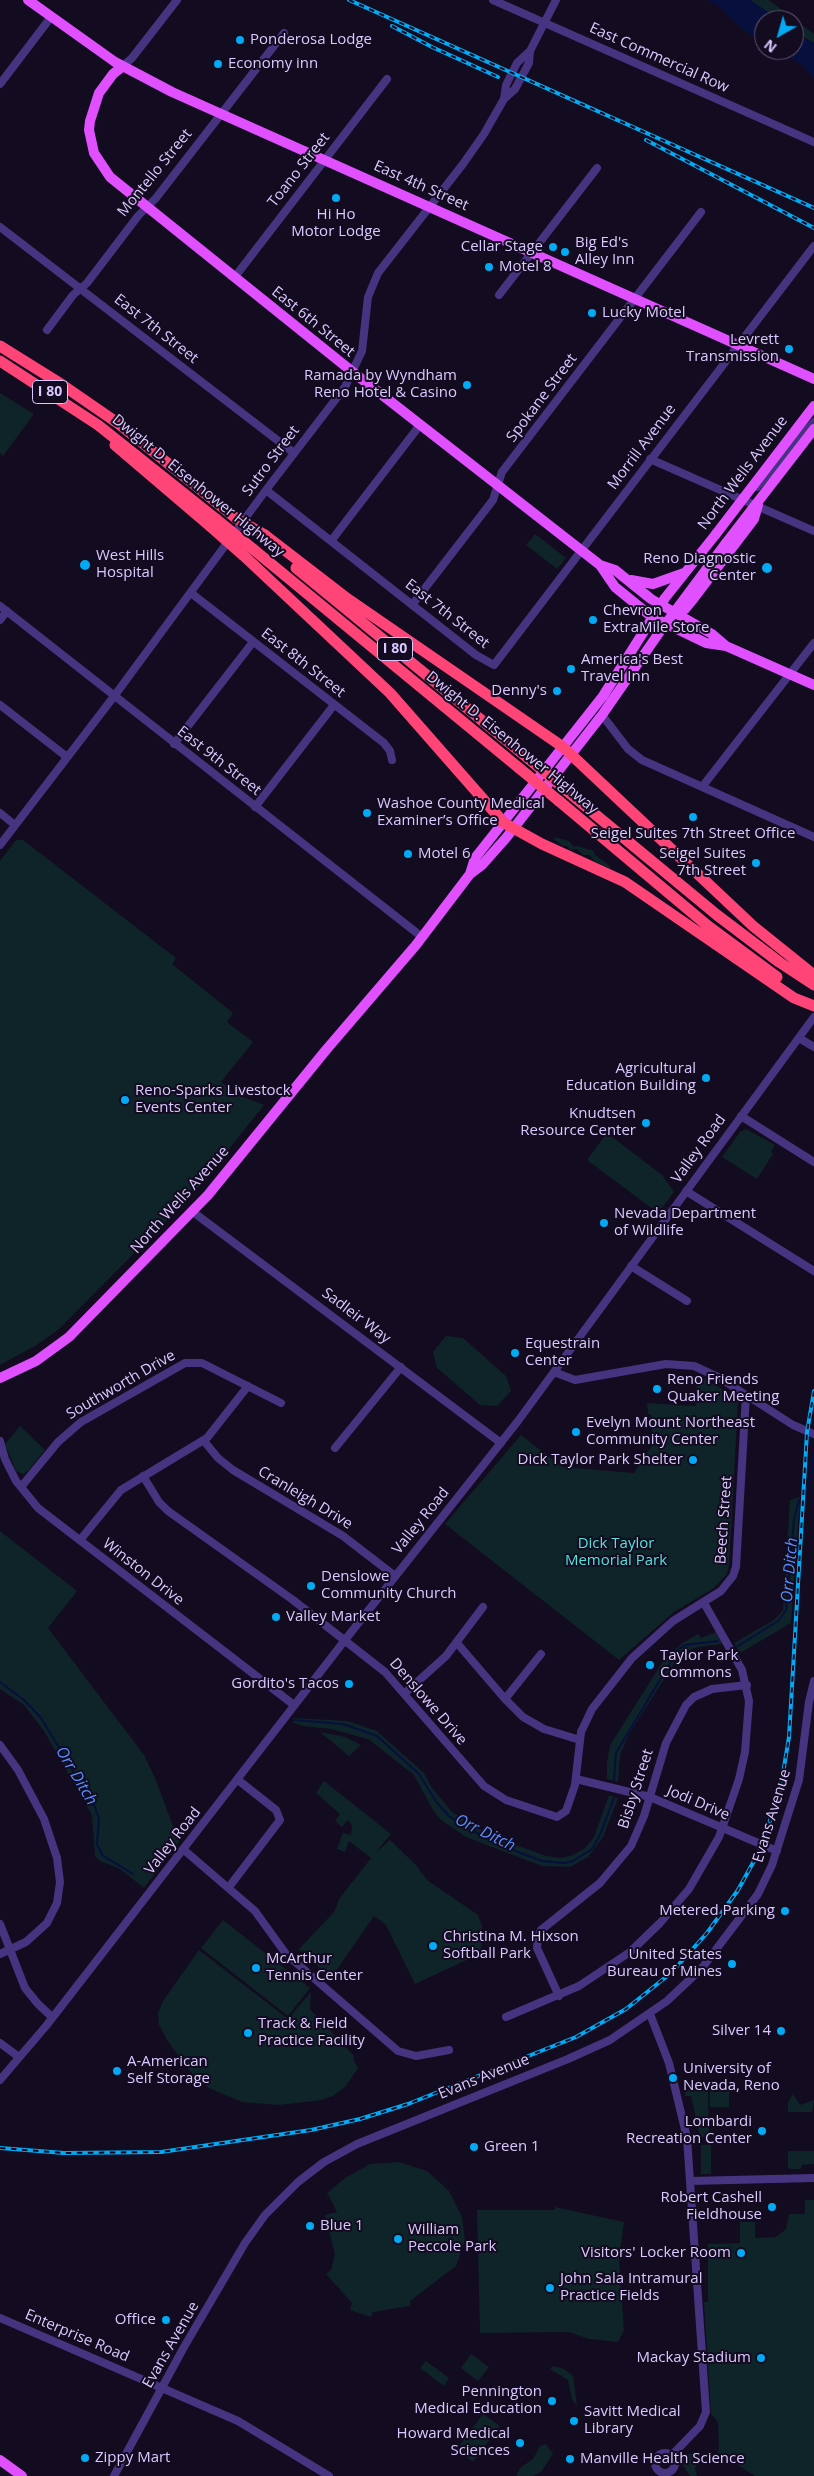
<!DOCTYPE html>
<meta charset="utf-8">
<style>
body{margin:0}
#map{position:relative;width:814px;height:2476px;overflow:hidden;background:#130b1f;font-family:"Open Sans",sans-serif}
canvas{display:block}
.north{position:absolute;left:754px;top:10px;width:50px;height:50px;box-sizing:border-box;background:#130b1f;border:1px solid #635779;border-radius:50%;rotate:218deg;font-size:14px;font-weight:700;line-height:20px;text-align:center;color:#dac9ff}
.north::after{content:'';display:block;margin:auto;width:18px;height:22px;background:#00aaf4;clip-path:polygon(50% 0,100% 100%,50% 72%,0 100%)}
</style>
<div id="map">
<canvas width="814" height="2476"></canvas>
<div class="north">N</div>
</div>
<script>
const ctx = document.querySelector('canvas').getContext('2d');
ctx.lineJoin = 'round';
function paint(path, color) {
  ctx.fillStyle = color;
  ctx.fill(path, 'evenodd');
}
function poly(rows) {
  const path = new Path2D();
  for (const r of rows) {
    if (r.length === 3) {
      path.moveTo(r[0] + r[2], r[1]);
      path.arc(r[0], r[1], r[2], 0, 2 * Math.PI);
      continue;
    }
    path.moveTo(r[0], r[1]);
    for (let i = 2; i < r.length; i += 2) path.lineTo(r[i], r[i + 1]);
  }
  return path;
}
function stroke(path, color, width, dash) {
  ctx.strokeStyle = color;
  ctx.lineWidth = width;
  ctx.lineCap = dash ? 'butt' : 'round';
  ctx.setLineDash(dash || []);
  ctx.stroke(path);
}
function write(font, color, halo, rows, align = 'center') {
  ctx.font = font + ' "Open Sans",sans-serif';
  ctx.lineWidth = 4;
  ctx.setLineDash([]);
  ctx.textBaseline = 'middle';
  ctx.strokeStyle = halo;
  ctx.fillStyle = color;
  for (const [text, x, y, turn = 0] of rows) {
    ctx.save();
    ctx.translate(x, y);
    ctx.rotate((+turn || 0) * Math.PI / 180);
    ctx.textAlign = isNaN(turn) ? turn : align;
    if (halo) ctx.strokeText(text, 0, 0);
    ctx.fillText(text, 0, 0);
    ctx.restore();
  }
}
paint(poly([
 [750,0,769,0,814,34,814,43,796,33,794,20,779,20],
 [0,393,34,414,3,456,0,453],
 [535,534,566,558,557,569,526,545],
 [554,837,569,841,574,847,577,846,594,851,594,854,610,866,610,869,594,861,590,855,583,855,577,849,570,850,567,846,563,846,555,840],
 [16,840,23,840,176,958,172,964,233,1013,227,1022,253,1042,221,1082,238,1095,264,1105,199,1187,190,1191,184,1187,169,1205,173,1209,171,1216,58,1330,35,1346,0,1365,0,861],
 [746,1129,775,1145,771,1152,773,1154,757,1179,722,1157,740,1132],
 [607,1133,662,1175,674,1192,658,1213,587,1160],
 [446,1336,463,1338,506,1376,511,1391,497,1406,480,1405,437,1368,433,1352],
 [697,1374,732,1395,738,1402,729,1565,727,1574,714,1588,674,1612,619,1660,445,1524,521,1435,562,1467,634,1473,653,1444,651,1414,648,1414,647,1403,696,1406],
 [20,1426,45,1450,28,1471,23,1474,16,1471,5,1444],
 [800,1497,791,1623,740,1653,734,1643,774,1620,783,1610,790,1500],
 [0,1531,77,1591,48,1628,144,1755,155,1778,179,1842,144,1888,120,1869,100,1861,95,1856,92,1815,44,1731,24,1705,0,1689],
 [716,1632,722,1644,697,1647,680,1654,629,1734,620,1755,618,1782,607,1779,607,1762,610,1745,665,1658,684,1642,698,1634,701,1638],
 [293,1718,348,1721,377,1731,424,1773,432,1788,452,1812,494,1837,546,1856,561,1858,573,1855,585,1848,594,1837,609,1795,618,1798,603,1837,588,1857,570,1867,542,1866,466,1837,441,1820,433,1810,414,1775,368,1739,331,1729,303,1726,294,1723],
 [320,1732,345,1737,361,1745,349,1756],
 [324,1781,391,1834,376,1852,390,1840,416,1865,427,1880,478,1915,482,1926,481,1957,473,1957,415,1984,386,1925,374,1916,331,1978,299,1949,334,1912,340,1898,371,1858,349,1841,345,1852,337,1849,343,1833,351,1835,352,1826,348,1820,342,1827,335,1821,340,1814,316,1793],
 [223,1920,310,1988,288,2016,201,1948],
 [199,1950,288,2019,311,1992,310,2009,354,2056,354,2061,358,2068,346,2086,333,2096,322,2100,279,2105,242,2102,209,2088,193,2075,167,2040,159,2025,158,2013,163,2001],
 [693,2081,693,2088,708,2088,709,2137,700,2137,691,2096,685,2096,685,2086],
 [710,2088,729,2088,729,2107,710,2107],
 [793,2094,800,2105,814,2100,812,2112,788,2112,788,2102],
 [711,2144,711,2174,701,2174,701,2145],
 [788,2151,814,2151,814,2164,802,2165,801,2169,790,2169,788,2167],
 [399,2162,427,2171,449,2191,462,2217,465,2240,456,2266,410,2301,410,2306,373,2312,371,2317,350,2310,352,2303,326,2274,331,2270,335,2254,325,2215,337,2212,327,2193,345,2178,370,2164],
 [805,2200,814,2200,814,2476,755,2476,717,2452,719,2449,718,2422,711,2414,704,2302,708,2302,708,2244,740,2243,740,2222,755,2222,755,2238,776,2237,786,2229,789,2214,805,2214],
 [555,2207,624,2222,619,2259,624,2330,618,2342,589,2339,569,2332,480,2333,477,2210,555,2210],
 [471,2354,489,2367,478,2381,461,2368],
 [426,2361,449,2378,444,2386,420,2368],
 [553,2366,564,2369,573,2376,577,2406,572,2399,568,2380,550,2369],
 [483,2414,500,2426,473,2462,456,2450],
 [546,2444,553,2454,541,2472,533,2476,516,2476,520,2468,533,2459,540,2446],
 [682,2454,695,2454,700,2457,701,2460,695,2468,697,2476,690,2476,682,2464]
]), '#0e2429');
paint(poly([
 [708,0,750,0,779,20,764,20,764,42,745,31,731,19,725,11],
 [794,30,799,36,814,43,814,79,801,64,778,50,794,50]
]), '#070f3c');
stroke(poly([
 [806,1495,814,1453],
 [738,1646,778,1621,786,1610,794,1519,799,1500],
 [0,1682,24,1700,41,1718,95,1807,99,1819,97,1844,102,1855,133,1874],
 [295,1720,343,1724,377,1736,419,1774,437,1803,449,1816,466,1828,518,1852,542,1861,564,1863,573,1861,592,1849,600,1835,614,1798],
 [614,1780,616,1753,678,1650,685,1645,718,1641]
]), '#070f3c', 2);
stroke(poly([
 [493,0,814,142],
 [123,66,132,58,177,0],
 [0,84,51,17],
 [504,99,506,85,517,63,530,51],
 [0,227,294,453],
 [234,278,387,79],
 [499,295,597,168],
 [47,330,73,295,87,283,138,216,156,198,284,33],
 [650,459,814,531],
 [757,487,814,422],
 [266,490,476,655,494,665,814,246],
 [331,541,420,425],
 [191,593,384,743,390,751,392,760],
 [412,605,493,500,502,472,701,212],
 [0,606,422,937],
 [0,620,7,611],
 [0,705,67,757],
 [602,715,628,749,642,760,814,837],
 [174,744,253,642],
 [702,787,814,643],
 [255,807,334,705],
 [0,813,15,825],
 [0,845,115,695,266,490,345,387,362,351,368,297,378,273,463,164,484,134,504,99,515,89,529,63,530,51,556,0],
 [799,1038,814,1047],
 [741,1116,814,1162],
 [686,1191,814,1271],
 [193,1212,501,1443],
 [631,1266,687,1301],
 [554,1372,575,1380,666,1364,694,1366,718,1377,793,1425,814,1434],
 [0,1441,5,1459,16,1481,38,1508,294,1705],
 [204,1441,218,1458,233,1470,343,1536,395,1576],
 [335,1448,401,1367],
 [143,1476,159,1502,168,1511,293,1600,385,1672,484,1786,506,1800,557,1817,566,1811,575,1785,581,1732,592,1709,632,1658,673,1621,721,1591,733,1576,736,1567,746,1395],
 [21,1487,58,1442,81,1422,185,1363,202,1363,281,1403],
 [80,1540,121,1490,207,1438,248,1386],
 [457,1643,505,1699,523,1717,544,1729,580,1740],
 [405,1693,446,1656,483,1607],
 [505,1699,541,1654],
 [0,1745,18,1770,44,1819,57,1858,60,1882,57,1903,47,1923,26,1942,0,1954],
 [576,1779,650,1797,777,1851],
 [184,1850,255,1911,286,1954,398,2051,416,2056,449,2050],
 [229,1887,280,1820,276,1810,238,1780],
 [0,1924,25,1988,38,2004,52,2017],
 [559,1996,537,1948,538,1936,541,1930,600,1883,631,1846,644,1816,666,1743,686,1705,694,1697,712,1689,747,1685],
 [650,2014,669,2063,687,2138,706,2412,700,2426,671,2456],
 [506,2017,579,1986,630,1952,660,1923,689,1889,719,1837,739,1779,745,1752,749,1701,742,1670,704,1603],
 [0,2043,19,2057],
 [0,2080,46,2026,345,1640,518,1421,814,1017],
 [690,2181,814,2178],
 [0,2318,238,2421,329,2476],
 [665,2463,10],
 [114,2476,184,2347,245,2243,265,2215,298,2182,324,2162,357,2144,568,2059,610,2040,667,2001,702,1968,758,1894,772,1865,799,1780,809,1702,814,1681]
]), '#473480', 8);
stroke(poly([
 [28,0,115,62,172,92,814,379],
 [123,66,113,74,99,93,90,121,89,130,94,153,110,177,354,373,600,565,615,587,652,617,706,643,726,646,814,685],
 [600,565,615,570,651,599,712,634,726,646],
 [631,580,653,584,684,573],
 [673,613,685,609,694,598,754,519,758,505],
 [470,874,475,858,603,696,665,598,716,534],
 [0,1378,36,1361,69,1337,208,1195,326,1050,416,945,470,874,482,865,506,838,602,715,661,630,726,543],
 [0,2460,22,2476]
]), '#e150ff', 10);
stroke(poly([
 [0,346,61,384,119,424,237,519],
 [0,361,98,425,216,519],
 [115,445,210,526],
 [265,535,348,599,563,747,753,926,814,975],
 [253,549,519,768],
 [243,555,390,693,504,823,542,844,625,882,794,998,814,1006],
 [296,568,529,759],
 [567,791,717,915,779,962,814,985],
 [559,801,708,926,777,977]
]), '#f47', 11);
const rail = poly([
 [349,0,814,208],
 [392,26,432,47,498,77],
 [646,140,814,228],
 [0,2148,64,2153,161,2152,311,2130,360,2119,408,2104,576,2037,626,2009,671,1973,707,1933,738,1890,760,1850,780,1791,789,1737,807,1432,814,1391]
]);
stroke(rail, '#00aaf4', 4);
stroke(rail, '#130b1f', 2, [5.5]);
stroke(poly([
 [716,534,814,406],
 [726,543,814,429]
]), '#e150ff', 10);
stroke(poly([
 [216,519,253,549],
 [237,519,265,535],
 [210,526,243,555],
 [529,759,567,791],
 [519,768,559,801]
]), '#f47', 11);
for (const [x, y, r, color] of [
 [240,40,5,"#00aaf4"],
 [218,64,5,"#00aaf4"],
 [336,198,5,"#00aaf4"],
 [553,247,5,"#00aaf4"],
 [565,252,5,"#00aaf4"],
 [489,267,5,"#00aaf4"],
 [592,313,5,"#00aaf4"],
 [789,349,5,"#00aaf4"],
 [467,385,5,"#00aaf4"],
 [85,565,6,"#00aaf4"],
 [767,568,6,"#00aaf4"],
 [593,620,5,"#00aaf4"],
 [571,669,5,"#00aaf4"],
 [557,691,5,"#00aaf4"],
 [367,813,5,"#00aaf4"],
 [693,817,5,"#00aaf4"],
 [408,854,5,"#00aaf4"],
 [756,863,5,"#00aaf4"],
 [706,1078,5,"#00aaf4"],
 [125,1100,5,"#00aaf4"],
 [646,1123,5,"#00aaf4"],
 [604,1223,5,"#00aaf4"],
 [515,1353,5,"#00aaf4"],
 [657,1389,5,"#00aaf4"],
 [576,1432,5,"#00aaf4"],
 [693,1460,5,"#00aaf4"],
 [311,1586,5,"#00aaf4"],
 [276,1617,5,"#00aaf4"],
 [650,1665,5,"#00aaf4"],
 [349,1684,5,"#00aaf4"],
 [785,1911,5,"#00aaf4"],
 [433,1946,5,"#00aaf4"],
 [732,1964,5,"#00aaf4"],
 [256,1968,5,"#00aaf4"],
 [781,2031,5,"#00aaf4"],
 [248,2033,5,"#00aaf4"],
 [117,2071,5,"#00aaf4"],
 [673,2078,5,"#00aaf4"],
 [762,2131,5,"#00aaf4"],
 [474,2147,5,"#00aaf4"],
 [772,2207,5,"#00aaf4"],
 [310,2226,5,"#00aaf4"],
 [398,2239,5,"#00aaf4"],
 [741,2253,5,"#00aaf4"],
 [550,2288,5,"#00aaf4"],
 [166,2320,5,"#00aaf4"],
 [761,2358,5,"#00aaf4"],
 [552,2401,5,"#00aaf4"],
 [574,2421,5,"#00aaf4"],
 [520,2443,5,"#00aaf4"],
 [85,2458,5,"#00aaf4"],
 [570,2459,5,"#00aaf4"]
]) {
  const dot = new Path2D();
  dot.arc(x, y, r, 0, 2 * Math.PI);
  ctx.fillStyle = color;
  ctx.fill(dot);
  stroke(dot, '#130b1f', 2);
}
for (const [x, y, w] of [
 [50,392,35],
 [395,649,35]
]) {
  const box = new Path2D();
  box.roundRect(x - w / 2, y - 11.5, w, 23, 4);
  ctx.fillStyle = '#130b1f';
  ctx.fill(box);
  stroke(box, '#dac9ff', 1);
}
write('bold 14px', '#dac9ff', null, [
 ["I 80",50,392],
 ["I 80",395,649]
]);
write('15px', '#dac9ff', '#130b1f', [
 ["Ponderosa Lodge",250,40],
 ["Economy inn",228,64],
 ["Hi Ho",336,215,"center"],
 ["Motor Lodge",336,232,"center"],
 ["Big Ed's",575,243],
 ["Alley Inn",575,260],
 ["Cellar Stage",543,247,"right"],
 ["Motel 8",499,267],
 ["Lucky Motel",602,313],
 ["Levrett",779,340,"right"],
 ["Transmission",779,357,"right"],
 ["Ramada by Wyndham",457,376,"right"],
 ["Reno Hotel & Casino",457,393,"right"],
 ["West Hills",96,556],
 ["Hospital",96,573],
 ["Reno Diagnostic",756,559,"right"],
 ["Center",756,576,"right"],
 ["Chevron",603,611],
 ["ExtraMile Store",603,628],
 ["America's Best",581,660],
 ["Travel Inn",581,677],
 ["Denny's",547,691,"right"],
 ["Washoe County Medical",377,804],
 ["Examiner’s Office",377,821],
 ["Seigel Suites 7th Street Office",693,834,"center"],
 ["Motel 6",418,854],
 ["Seigel Suites",746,854,"right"],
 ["7th Street",746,871,"right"],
 ["Agricultural",696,1069,"right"],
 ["Education Building",696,1086,"right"],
 ["Reno-Sparks Livestock",135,1091],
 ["Events Center",135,1108],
 ["Knudtsen",636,1114,"right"],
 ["Resource Center",636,1131,"right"],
 ["Nevada Department",614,1214],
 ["of Wildlife",614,1231],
 ["Equestrain",525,1344],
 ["Center",525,1361],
 ["Reno Friends",667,1380],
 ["Quaker Meeting",667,1397],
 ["Evelyn Mount Northeast",586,1423],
 ["Community Center",586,1440],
 ["Dick Taylor Park Shelter",683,1460,"right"],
 ["Denslowe",321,1577],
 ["Community Church",321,1594],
 ["Valley Market",286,1617],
 ["Taylor Park",660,1656],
 ["Commons",660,1673],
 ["Gordito's Tacos",339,1684,"right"],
 ["Metered Parking",775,1911,"right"],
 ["Christina M. Hixson",443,1937],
 ["Softball Park",443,1954],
 ["United States",722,1955,"right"],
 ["Bureau of Mines",722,1972,"right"],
 ["McArthur",266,1959],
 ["Tennis Center",266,1976],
 ["Track & Field",258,2024],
 ["Practice Facility",258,2041],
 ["Silver 14",771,2031,"right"],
 ["A-American",127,2062],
 ["Self Storage",127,2079],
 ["University of",683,2069],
 ["Nevada, Reno",683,2086],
 ["Lombardi",752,2122,"right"],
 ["Recreation Center",752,2139,"right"],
 ["Green 1",484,2147],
 ["Robert Cashell",762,2198,"right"],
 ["Fieldhouse",762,2215,"right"],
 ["Blue 1",320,2226],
 ["William",408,2230],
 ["Peccole Park",408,2247],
 ["Visitors' Locker Room",731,2253,"right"],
 ["John Sala Intramural",560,2279],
 ["Practice Fields",560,2296],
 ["Office",156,2320,"right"],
 ["Mackay Stadium",751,2358,"right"],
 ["Pennington",542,2392,"right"],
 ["Medical Education",542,2409,"right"],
 ["Savitt Medical",584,2412],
 ["Library",584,2429],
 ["Howard Medical",510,2434,"right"],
 ["Sciences",510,2451,"right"],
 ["Zippy Mart",95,2458],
 ["Manville Health Science",580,2459]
], 'left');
write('15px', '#dac9ff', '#130b1f', [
 ["East Commercial Row",659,58,24],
 ["Toano Street",299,170,-52],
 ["Montello Street",155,173,-51],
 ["East 4th Street",421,186,24],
 ["East 6th Street",313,322,39],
 ["East 7th Street",156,329,38],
 ["Spokane Street",542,398,-53],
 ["Morrill Avenue",642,447,-53],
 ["Sutro Street",271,461,-53],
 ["North Wells Avenue",743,473,-53],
 ["Dwight D. Eisenhower Highway",198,486,39],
 ["East 7th Street",447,614,38],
 ["East 8th Street",303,663,38],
 ["Dwight D. Eisenhower Highway",512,743,39],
 ["East 9th Street",219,761,38],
 ["Valley Road",699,1149,-54],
 ["North Wells Avenue",180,1200,-48],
 ["Sadleir Way",356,1316,37],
 ["Southworth Drive",121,1385,-30],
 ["Cranleigh Drive",305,1498,31],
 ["Beech Street",724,1520,-86],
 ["Valley Road",421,1521,-51],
 ["Winston Drive",143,1572,38],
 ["Denslowe Drive",428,1702,49],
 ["Bisby Street",636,1789,-72],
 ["Jodi Drive",698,1803,23],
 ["Evans Avenue",772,1816,-73],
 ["Valley Road",173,1841,-52],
 ["Evans Avenue",484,2077,-22],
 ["Enterprise Road",77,2336,23],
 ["Evans Avenue",171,2345,-60]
]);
write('15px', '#51e3dc', '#130b1f', [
 ["Dick Taylor",616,1544],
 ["Memorial Park",616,1561]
]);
write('italic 16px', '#578fff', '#130b1f', [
 ["Orr Ditch",790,1570,-85],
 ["Orr Ditch",76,1776,59],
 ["Orr Ditch",485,1833,26]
]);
</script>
